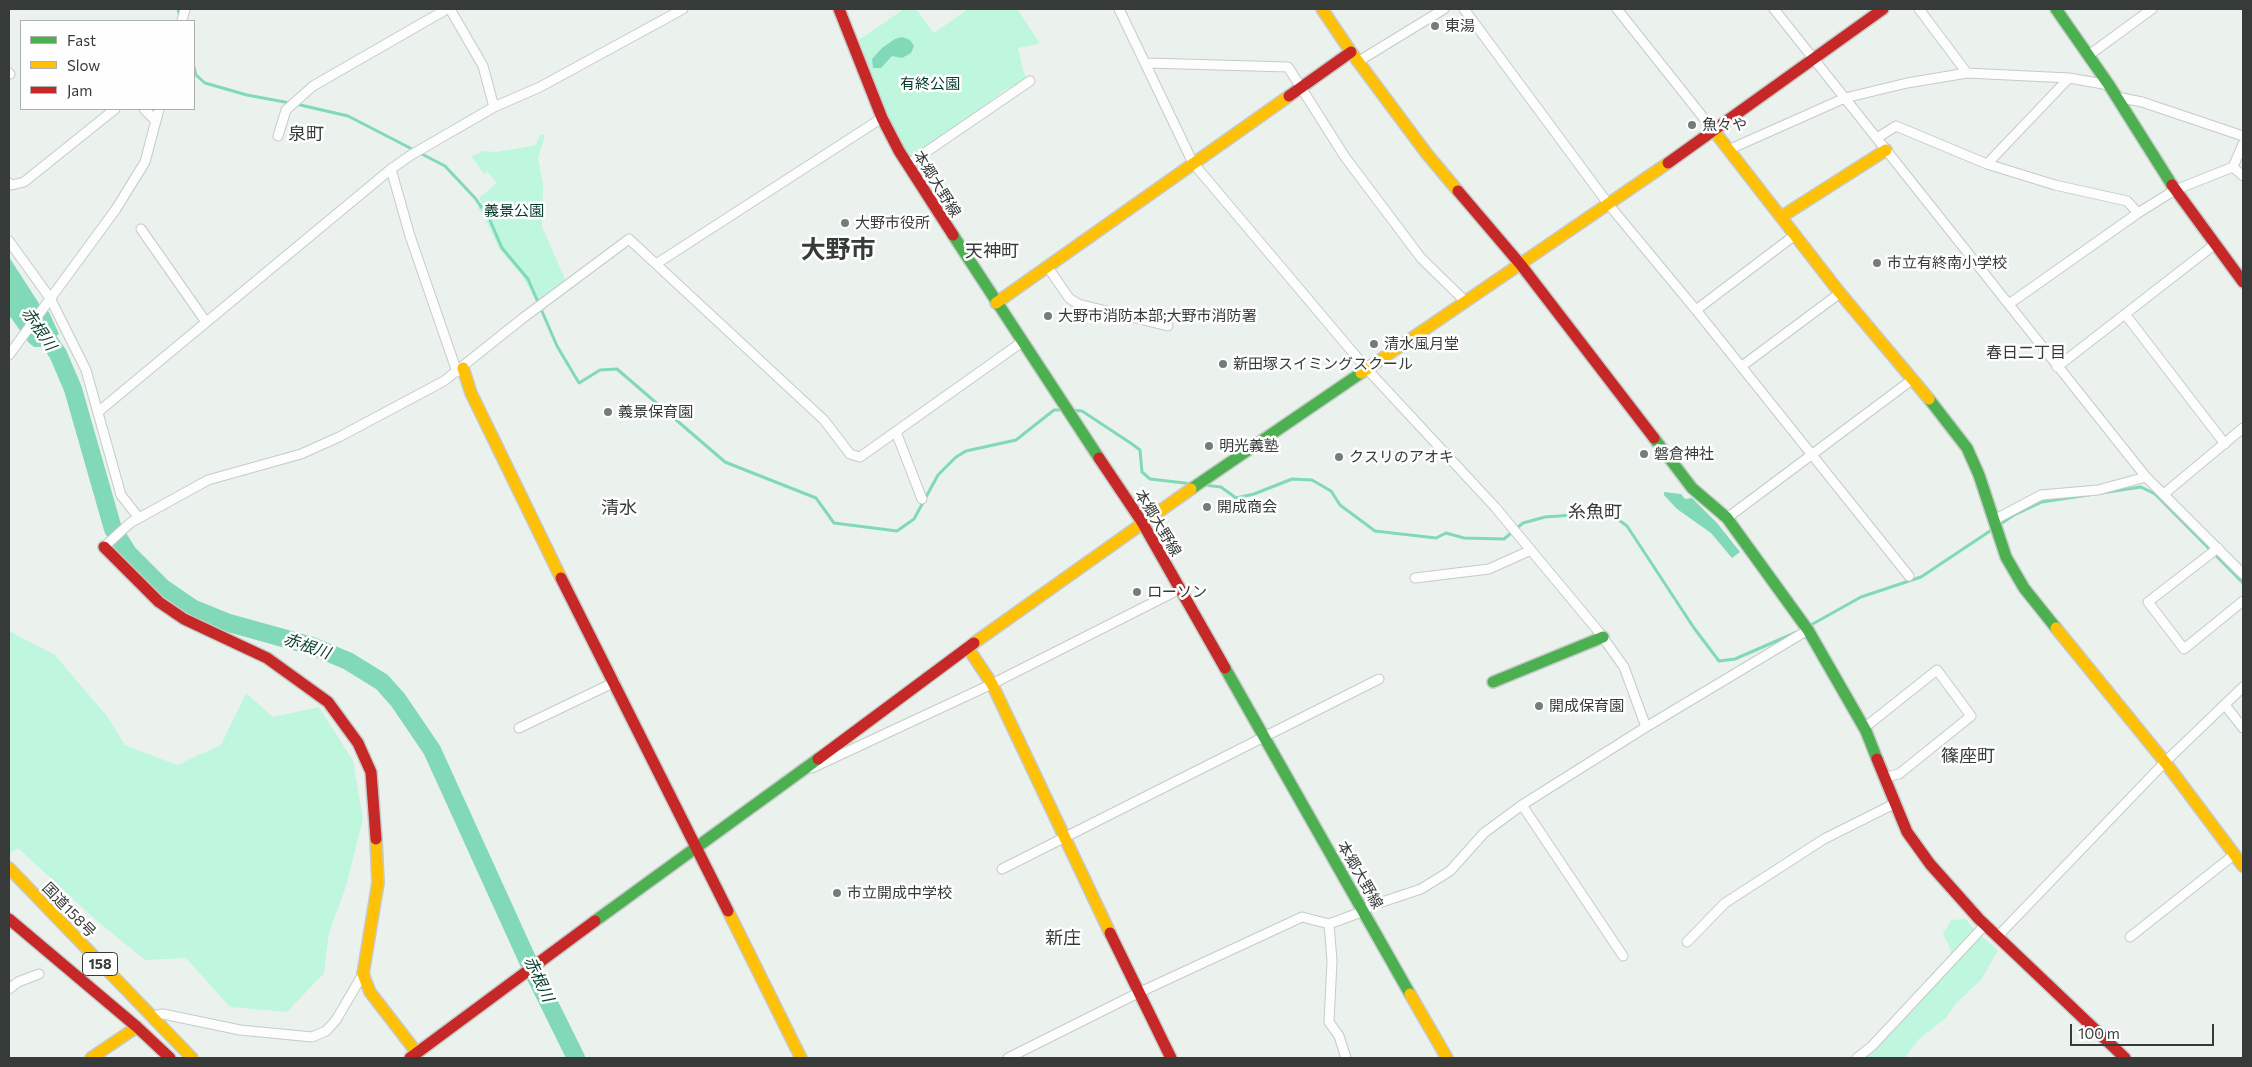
<!DOCTYPE html>
<meta charset="utf-8">
<style>
body{margin:0}
#map{position:relative;width:2252px;height:1067px;overflow:hidden;background:#ebf2ee;font-family:Commissioner,sans-serif}
canvas{display:block}
.frame{position:absolute;inset:0;border:10px solid #363b39;pointer-events:none}
.legend{position:absolute;left:20px;top:20px;width:175px;height:90px;box-sizing:border-box;background:#fefefe;border:1px solid #aeb0af;margin:0;padding:6px 9px;list-style:none;font-size:15px;color:#363b39}
.legend li{display:flex;align-items:center;gap:10px;height:25px}
.legend b{width:25px;border:1px solid #aeb0af}
.scale{position:absolute;left:2070px;top:1024px;width:144px;height:22px;box-sizing:border-box;border:2px solid #363b39;border-top:0;padding-left:6px;font-size:15px;line-height:18px;white-space:nowrap;color:#363b39;-webkit-text-stroke:4px #fefefe;paint-order:stroke}
</style>
<div id="map">
<canvas width="2252" height="1067"></canvas>
<div class="frame"></div>
<ul class="legend">
<li><b style="height:6px;background:#4caf50"></b>Fast</li>
<li><b style="height:6px;background:#ffc107"></b>Slow</li>
<li><b style="height:6px;background:#c62828"></b>Jam</li>
</ul>
<div class="scale">100 m</div>
</div>
<script>
const ctx = document.querySelector('canvas').getContext('2d');
ctx.lineJoin = 'round';
function paint(path, color) {
  ctx.fillStyle = color;
  ctx.fill(path, 'evenodd');
}
function poly(rows) {
  const path = new Path2D();
  for (const r of rows) {
    path.moveTo(r[0], r[1]);
    for (let i = 2; i < r.length; i += 2) path.lineTo(r[i], r[i + 1]);
  }
  return path;
}
function stroke(path, color, width, dash) {
  ctx.strokeStyle = color;
  ctx.lineWidth = width;
  ctx.lineCap = dash ? 'butt' : 'round';
  ctx.setLineDash(dash || []);
  ctx.stroke(path);
}
function write(font, color, halo, rows, align = 'center') {
  ctx.font = font + ' Commissioner,"Noto Sans JP",sans-serif';
  ctx.lineWidth = 5;
  ctx.setLineDash([]);
  ctx.textBaseline = 'middle';
  ctx.strokeStyle = halo;
  ctx.fillStyle = color;
  for (const [text, x, y, turn = 0] of rows) {
    ctx.save();
    ctx.translate(x, y);
    ctx.rotate((+turn || 0) * Math.PI / 180);
    ctx.textAlign = isNaN(turn) ? turn : align;
    if (halo) ctx.strokeText(text, 0, 0);
    ctx.fillText(text, 0, 0);
    ctx.restore();
  }
}
paint(poly([
 [904,9,916,9,934,33,968,9,1017,9,1039,42,1038,44,1018,48,1023,70,1027,79,1003,91,961,124,911,158,908,157,896,136,859,40],
 [540,135,545,135,538,158,543,184,542,227,566,281,537,303,523,277,498,247,486,220,477,207,482,203,479,198,497,183,488,172,484,174,471,156,484,151,495,152,532,146,536,144],
 [9,631,55,655,106,715,125,745,177,765,221,745,246,693,273,717,319,707,353,761,363,819,346,886,329,933,324,973,287,1012,230,1007,186,958,145,960,96,920,18,848,9,854],
 [1966,919,1976,932,1998,950,1981,980,1955,1004,1946,1018,1919,1039,1905,1058,1862,1058,1948,965,1951,950,1943,934,1951,920]
]), '#bef6de');
paint(poly([
 [902,37,910,40,914,46,911,53,902,58,892,56,881,68,873,68,872,59,882,48,895,39],
 [9,257,40,305,49,312,59,334,42,347,34,347,29,343,9,315],
 [1664,492,1681,494,1685,499,1692,498,1717,523,1740,552,1732,558,1711,533,1677,509,1664,495]
]), '#81d9b7');
stroke(poly([
 [178,9,180,18],
 [194,67,196,75,205,83,247,95,290,103],
 [296,104,348,116,445,166,475,198,489,218,502,248,528,279,557,346,579,383,600,370,617,369,725,462,816,498,834,523,897,531,914,519,938,475,956,457,966,451,1016,440,1054,410,1063,410],
 [1071,410,1082,411,1132,444,1140,450,1142,472,1150,479,1193,484],
 [1204,485,1221,487,1236,498,1254,494,1292,479,1312,480,1331,491,1340,505,1375,531,1436,538,1446,533,1464,538,1504,539,1523,523,1545,517,1588,514,1616,518,1627,526,1694,628,1719,661,1735,659,1797,632],
 [1809,626,1861,597,1921,577,2014,515,2042,502,2141,487,2155,494,2243,583]
]), '#81d9b7', 3);
stroke(poly([
 [36,322,58,354,73,389,113,529,128,553,163,588,192,608,229,623,312,646,348,661,382,682,398,700,432,750,528,961,576,1058]
]), '#81d9b7', 18);
const street = poly([
 [450,9,483,66,494,107],
 [1119,9,1193,163,1366,368,1495,507,1599,632,1624,667,1646,727],
 [1464,9,1609,205,1696,310,1909,576],
 [1617,9,1714,131],
 [1774,9,2146,477,2243,574],
 [1919,9,1967,73],
 [182,21,185,9],
 [2089,55,2152,9],
 [1359,61,1444,9],
 [1147,63,1288,67,1345,157,1421,258,1466,302],
 [9,73,10,74],
 [2117,97,2142,102,2243,136],
 [144,109,155,120],
 [278,136,286,110,313,86,447,9],
 [1877,138,1896,126,1987,164,2055,185,2127,201,2138,213],
 [1728,150,1845,98,1907,83,1967,73,2069,78,2109,85],
 [1987,164,2069,78],
 [907,165,1030,81],
 [2233,167,2243,176],
 [391,169,410,236,457,372],
 [9,183,12,185,24,182,115,109],
 [141,229,206,322],
 [9,241,50,298,86,370,121,495,139,518],
 [656,264,882,118],
 [1047,266,1069,298,1078,304,1168,326],
 [2009,304,2138,213,2175,190,2233,167,2243,144],
 [1696,310,1795,235],
 [2125,314,2225,444],
 [9,355,116,209,145,162,159,109],
 [1742,366,1840,293],
 [2057,367,2214,245],
 [98,412,391,169,411,155,494,107,540,87,683,9],
 [896,432,922,499],
 [2165,493,2243,428],
 [1727,518,1913,379],
 [1994,520,2041,495,2098,490,2146,477],
 [104,547,130,523,208,480,301,454,339,437,444,381,523,318,629,239,824,420,850,454,860,457,1022,342],
 [2218,548,2148,602,2184,649,2243,601],
 [1415,578,1489,569,1531,550],
 [2225,705,2243,728],
 [519,728,615,682],
 [1864,728,1937,670,1971,716,1899,774,1886,777],
 [812,768,992,684,1180,589],
 [1522,805,1623,956],
 [1002,869,1379,679],
 [1329,924,1332,961,1329,1022,1339,1036,1346,1058],
 [1998,936,2165,762,2243,687],
 [2130,937,2235,854],
 [1687,942,1725,903,1824,839,1896,803],
 [9,989,18,982,39,974],
 [151,1016,163,1014,240,1030,312,1037,326,1031,336,1020,363,974],
 [1008,1058,1138,993,1302,917,1329,924,1364,911,1370,906,1421,889,1450,871,1484,833,1522,805,1646,727,1808,630],
 [1857,1058,1872,1046,1985,925]
]);
const fast = poly([
 [2056,9,2109,85,2172,185],
 [953,235,1099,458],
 [1929,399,1967,448,1979,475,2006,557,2024,588,2056,628],
 [1654,438,1692,488,1727,518,1808,630,1866,731,1877,759],
 [1191,489,1361,373],
 [1225,668,1410,994],
 [1493,682,1603,637],
 [595,921,818,759]
]);
const slow = poly([
 [1322,9,1351,52,1427,154,1458,191],
 [1714,131,1840,293,1929,399],
 [1781,217,1886,150],
 [996,303,1289,96],
 [463,368,471,393,561,578],
 [1361,373,1668,163],
 [2056,628,2165,762,2243,866],
 [974,643,1191,489],
 [968,648,992,684,1110,933],
 [376,839,378,883,363,974,370,992,417,1053],
 [9,868,192,1058],
 [728,911,801,1058],
 [1410,994,1447,1058],
 [91,1058,137,1027]
]);
const jam = poly([
 [839,9,882,118,899,151,953,235],
 [1289,96,1351,52],
 [1668,163,1883,9],
 [2172,185,2243,282],
 [1458,191,1521,265,1654,438],
 [1099,458,1142,522,1225,668],
 [104,547,159,602,184,619,267,658,328,702,358,743,371,772,376,839],
 [561,578,728,911],
 [818,759,974,643],
 [1877,759,1907,832,1930,864,1979,919,2125,1058],
 [9,919,137,1027,170,1058],
 [1110,933,1171,1058],
 [410,1058,595,921]
]);
stroke(street, '#c5cbc8', 11);
stroke(fast, '#c5cbc8', 14);
stroke(slow, '#c5cbc8', 14);
stroke(jam, '#c5cbc8', 14);
stroke(street, '#fcfdfc', 9);
stroke(fast, '#4caf50', 11);
stroke(slow, '#ffc107', 11);
stroke(jam, '#c62828', 11);
for (const [x, y, r, color] of [
 [1435,26,5,"#757b78"],
 [1692,125,5,"#757b78"],
 [845,223,5,"#757b78"],
 [1877,263,5,"#757b78"],
 [1048,316,5,"#757b78"],
 [1374,344,5,"#757b78"],
 [1223,364,5,"#757b78"],
 [608,412,5,"#757b78"],
 [1209,446,5,"#757b78"],
 [1644,454,5,"#757b78"],
 [1339,457,5,"#757b78"],
 [1207,507,5,"#757b78"],
 [1137,592,5,"#757b78"],
 [1539,706,5,"#757b78"],
 [837,893,5,"#757b78"]
]) {
  const dot = new Path2D();
  dot.arc(x, y, r, 0, 2 * Math.PI);
  ctx.fillStyle = color;
  ctx.fill(dot);
  stroke(dot, '#fefefe', 2);
}
for (const [x, y, w] of [
 [100,964,35]
]) {
  const box = new Path2D();
  box.roundRect(x - w / 2, y - 11.5, w, 23, 4);
  ctx.fillStyle = '#fefefe';
  ctx.fill(box);
  stroke(box, '#363b39', 1);
}
write('bold 14px', '#363b39', null, [
 ["158",100,964]
]);
write('15px', '#363b39', '#fefefe', [
 ["東湯",1445,26],
 ["魚々や",1702,125],
 ["大野市役所",855,223],
 ["市立有終南小学校",1887,263],
 ["大野市消防本部;大野市消防署",1058,316],
 ["清水風月堂",1384,344],
 ["新田塚スイミングスクール",1233,364],
 ["義景保育園",618,412],
 ["明光義塾",1219,446],
 ["磐倉神社",1654,454],
 ["クスリのアオキ",1349,457],
 ["開成商会",1217,507],
 ["ローソン",1147,592],
 ["開成保育園",1549,706],
 ["市立開成中学校",847,893]
], 'left');
write('15px', '#043b2a', '#fefefe', [
 ["有終公園",930,84],
 ["義景公園",514,211]
]);
write('15px', '#363b39', '#fefefe', [
 ["本郷大野線",937,184,58],
 ["本郷大野線",1158,523,59],
 ["本郷大野線",1360,875,60],
 ["国道158号",69,910,46]
]);
write('italic 16px', '#063d2b', '#fefefe', [
 ["赤根川",39,329,56],
 ["赤根川",307,646,19],
 ["赤根川",539,979,65]
]);
write('16px', '#363b39', '#fefefe', [
 ["春日二丁目",2026,353]
]);
write('18px', '#363b39', '#fefefe', [
 ["泉町",306,134],
 ["天神町",992,251],
 ["清水",619,508],
 ["糸魚町",1595,512],
 ["篠座町",1968,756],
 ["新庄",1063,938]
]);
write('bold 25px', '#363b39', '#fefefe', [
 ["大野市",838,250]
]);
</script>
